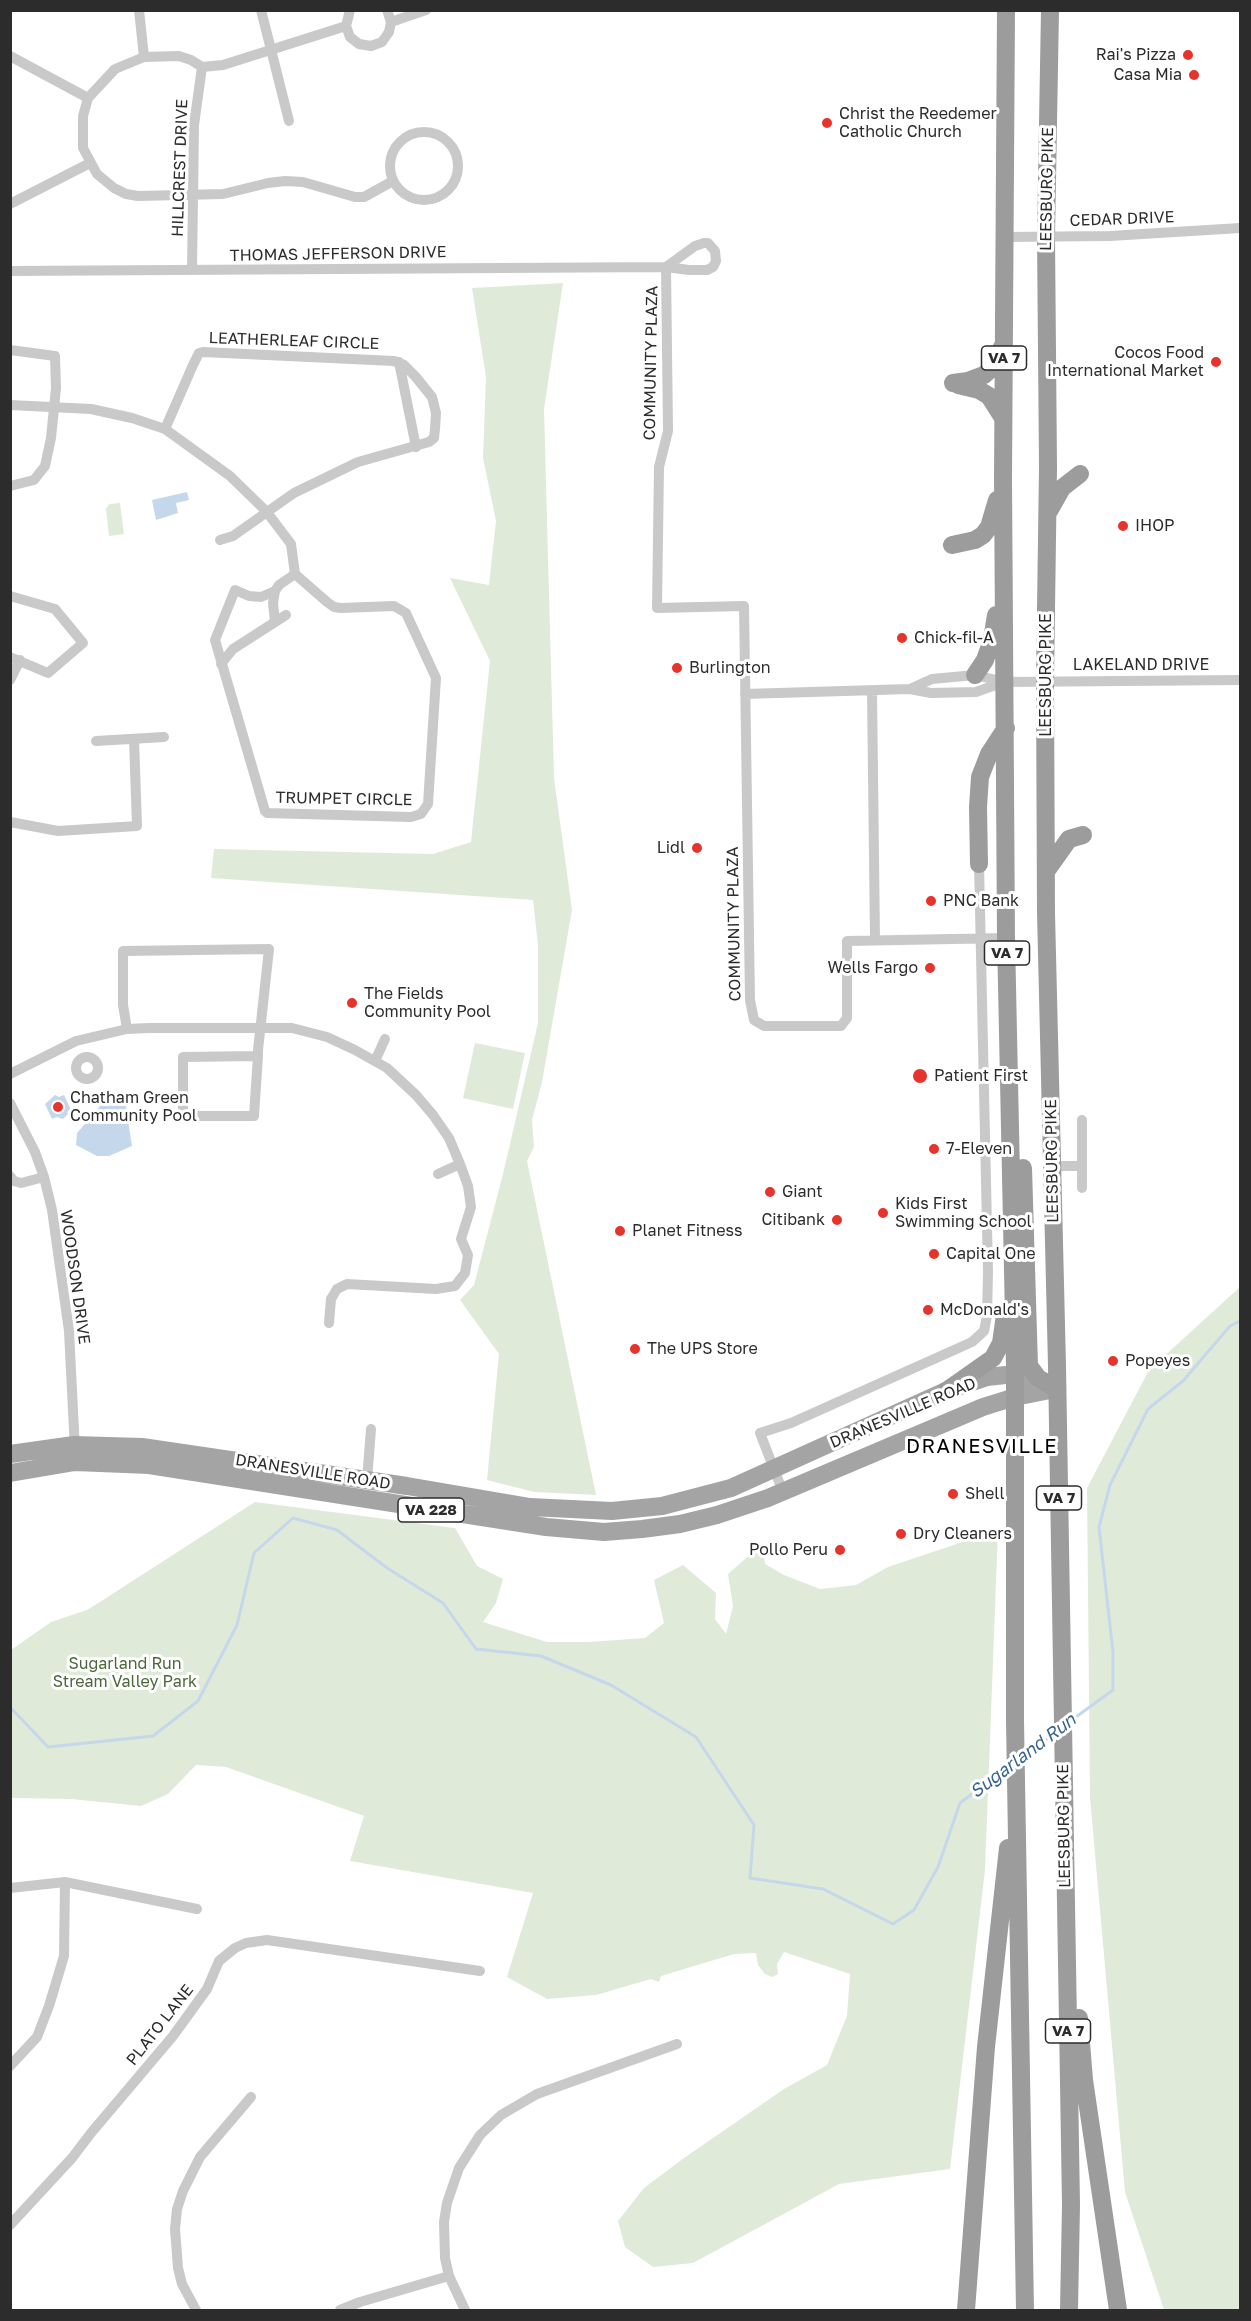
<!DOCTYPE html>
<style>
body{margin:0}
#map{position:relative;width:1251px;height:2321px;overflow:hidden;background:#fff;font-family:"Golos Text",sans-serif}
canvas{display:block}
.frame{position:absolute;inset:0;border:12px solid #2c2c2c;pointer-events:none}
</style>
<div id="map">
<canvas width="1251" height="2321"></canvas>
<div class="frame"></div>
</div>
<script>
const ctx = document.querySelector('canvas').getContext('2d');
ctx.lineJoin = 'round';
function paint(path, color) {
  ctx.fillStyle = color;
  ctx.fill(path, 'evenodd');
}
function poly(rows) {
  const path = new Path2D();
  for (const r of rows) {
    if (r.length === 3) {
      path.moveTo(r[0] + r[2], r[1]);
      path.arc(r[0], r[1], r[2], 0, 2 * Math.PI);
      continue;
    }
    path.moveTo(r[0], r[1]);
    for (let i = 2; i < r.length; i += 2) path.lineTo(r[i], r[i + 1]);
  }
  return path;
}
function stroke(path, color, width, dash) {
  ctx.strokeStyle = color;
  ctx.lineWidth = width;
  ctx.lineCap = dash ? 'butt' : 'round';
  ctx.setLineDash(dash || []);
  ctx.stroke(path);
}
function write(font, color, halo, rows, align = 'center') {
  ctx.font = font + ' "Golos Text",sans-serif';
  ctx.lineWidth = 6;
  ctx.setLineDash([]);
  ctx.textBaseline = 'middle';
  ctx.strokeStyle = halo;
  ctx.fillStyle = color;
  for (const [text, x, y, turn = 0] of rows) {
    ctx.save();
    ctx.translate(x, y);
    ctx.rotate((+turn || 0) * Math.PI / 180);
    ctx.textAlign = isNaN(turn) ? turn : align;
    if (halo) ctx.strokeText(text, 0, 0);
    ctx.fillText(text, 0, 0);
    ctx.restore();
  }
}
paint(poly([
 [563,283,544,409,554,778,572,910,542,1082,532,1120,534,1147,527,1161,596,1495,534,1492,487,1480,499,1354,460,1300,474,1285,503,1174,538,1023,538,945,533,900,211,878,214,849,433,854,471,842,490,661,450,578,489,585,496,521,483,458,486,377,472,288],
 [120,503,124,534,109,536,106,509,109,504],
 [475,1043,525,1053,513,1109,463,1098],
 [1240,1287,1240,2310,1164,2310,1125,2192,1090,1797,1087,1488,1149,1370],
 [255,1502,455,1528,477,1566,503,1579,496,1603,483,1622,547,1642,589,1642,645,1638,664,1623,654,1580,683,1565,716,1593,715,1619,726,1634,733,1606,728,1574,762,1544,765,1564,784,1575,820,1589,856,1585,888,1567,998,1530,985,1870,950,2169,839,2184,693,2263,653,2267,625,2247,618,2221,644,2188,684,2158,784,2089,827,2065,847,2016,850,1974,784,1952,777,1964,778,1974,772,1977,765,1974,758,1965,756,1953,734,1954,661,1976,659,1982,651,1979,596,1995,547,1999,507,1977,533,1893,350,1861,364,1816,226,1767,196,1765,168,1794,141,1806,71,1799,11,1798,11,1650,51,1622,87,1610,103,1600]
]), '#e0ead9');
paint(poly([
 [187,492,189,500,176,503,178,513,156,520,152,500],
 [110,1092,115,1095,124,1095,132,1146,109,1156,97,1156,76,1145,77,1133,97,1110],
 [55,1095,59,1097,64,1095,71,1110,67,1112,68,1114,63,1119,57,1117,52,1119,45,1104]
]), '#c5d8eb');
stroke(poly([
 [10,1707,48,1747,153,1736,198,1701,237,1625,254,1553,293,1518,337,1530,387,1568,443,1603,476,1649,541,1656,611,1685,696,1737,754,1825,750,1878,823,1889,893,1924,914,1910,938,1867,960,1803,1008,1767],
 [1069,1722,1113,1690,1113,1652,1099,1527,1110,1485,1148,1409,1183,1381,1230,1326,1240,1321],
 [1023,1756,1057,1732]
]), '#c5d8eb', 3);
stroke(poly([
 [139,10,144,57],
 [261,10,289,121],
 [350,10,346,26,350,37,359,44,371,46,382,42,389,32,391,22,387,10],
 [391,22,426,10],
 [10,56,88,98],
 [202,67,191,60,179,56,144,57,115,69,88,98,83,116,83,148,97,174,114,188,126,194,138,196,223,194,268,183,285,181,303,182,355,197,364,197,393,181],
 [202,67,223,65,346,26],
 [424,166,34],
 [10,204,90,163],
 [1004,237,1110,236,1240,228],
 [704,243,708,243,715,251,716,261,713,267,707,270,689,270,666,267,695,246,704,243],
 [192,270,194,125,202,67],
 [10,271,666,267,668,431,659,467,657,608,744,606,750,1000,754,1020,764,1026,841,1026,847,1018,847,941,1006,938],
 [10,350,55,356,56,388,51,438,45,466,34,480,10,486],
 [399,362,416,447],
 [10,405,91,409,132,418,165,429,230,476,266,511,291,544,295,574,327,602,334,607,341,608,394,606,406,613,436,678,428,804,421,814,411,817,267,813,265,811,215,640,235,590,249,596,261,597,275,591,279,585,295,574],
 [165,429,193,365,199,353,203,352,394,361,404,365,415,376,432,397,436,413,435,429,434,438,429,442,358,462,294,493,233,536,220,540],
 [275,591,273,603,275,622],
 [10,596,55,609,83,643,48,673,10,657],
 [221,664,233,649,286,615],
 [10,680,20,660],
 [910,689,932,679,975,675,1005,682,1240,680],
 [872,691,875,940],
 [745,694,910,689,931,693,976,692,1004,682],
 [96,741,164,737],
 [10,822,58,831,137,826,134,739],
 [127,1029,123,1005,123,951,269,949,258,1050,258,1056,254,1116,183,1116,183,1057,258,1056],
 [87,1068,11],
 [375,1061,385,1039],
 [10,1074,76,1041,127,1029,149,1028,292,1028,327,1037,355,1050,387,1068,416,1095,433,1115,449,1138,460,1164,468,1186,471,1207,461,1239,468,1255,465,1273,455,1286,436,1289,347,1284,337,1289,331,1299,329,1323],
 [10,1103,35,1152,44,1177,52,1210,69,1331,75,1450],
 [1082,1120,1082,1188],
 [1052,1166,1082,1166],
 [438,1174,460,1164],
 [10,1176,14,1181,21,1183,44,1177],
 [987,1225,1012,1224],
 [367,1480,371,1429],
 [783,1492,760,1433,791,1423,972,1342,984,1331,987,1316,988,1272,979,864],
 [10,1888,65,1882,197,1909],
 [10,2066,37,2037,49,2006,64,1956,65,1882],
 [10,2225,72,2158,91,2133,173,2036,207,1989,219,1961,235,1948,246,1943,267,1940,480,1971],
 [196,2310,182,2284,178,2268,175,2229,177,2209,183,2191,200,2157,251,2097],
 [340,2310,360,2302,449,2276],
 [465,2310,449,2276,445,2258,444,2222,447,2203,459,2168,480,2135,501,2115,537,2094,677,2044]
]), '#c9c9c9', 10);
stroke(poly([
 [10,1454,74,1445,142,1447,407,1486,530,1507,612,1511,662,1506,731,1488,946,1391,987,1377,1015,1374,1050,1386],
 [10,1473,75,1462,149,1465,546,1527,604,1532,642,1529,680,1524,717,1515,768,1498,983,1407,1015,1397,1055,1389]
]), '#a4a4a4', 18);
stroke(poly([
 [1006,10,1003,478,1006,938,1015,1366,1015,1721,1025,2310],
 [1050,10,1046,237,1048,467,1045,680,1046,913,1057,1366,1068,2023,1071,2205,1069,2310],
 [953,383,968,381,984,375,994,366,1002,347],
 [958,385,979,390,989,396,1003,418],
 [1049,511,1062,488,1080,474],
 [952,545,975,540,983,535,989,527,997,500],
 [975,675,985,660,992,640,996,615],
 [979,864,978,807,980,777,989,754,1006,728],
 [1047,870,1069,839,1083,835],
 [1023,1168,1029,1366,1038,1378,1057,1389],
 [946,1391,993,1358,1001,1343,1005,1315],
 [1079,2018,1084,2080,1118,2310],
 [966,2310,986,2047,1008,1848]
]), '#9c9c9c', 18);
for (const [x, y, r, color] of [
 [1188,55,6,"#e6332b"],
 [1194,75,6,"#e6332b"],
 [827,123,6,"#e6332b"],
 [1216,362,6,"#e6332b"],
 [1123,526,6,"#e6332b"],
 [902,638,6,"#e6332b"],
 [677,668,6,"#e6332b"],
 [697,848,6,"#e6332b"],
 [931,901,6,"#e6332b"],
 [930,968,6,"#e6332b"],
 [352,1003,6,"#e6332b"],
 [920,1076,8,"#e6332b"],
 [58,1107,6,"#e6332b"],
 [934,1149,6,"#e6332b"],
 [770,1192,6,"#e6332b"],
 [883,1213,6,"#e6332b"],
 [837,1220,6,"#e6332b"],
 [620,1231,6,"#e6332b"],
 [934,1254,6,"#e6332b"],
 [928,1310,6,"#e6332b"],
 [635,1349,6,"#e6332b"],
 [1113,1361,6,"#e6332b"],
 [953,1494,6,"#e6332b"],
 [901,1534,6,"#e6332b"],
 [840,1550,6,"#e6332b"]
]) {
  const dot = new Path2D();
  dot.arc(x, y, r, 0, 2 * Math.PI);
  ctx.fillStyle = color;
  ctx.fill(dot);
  stroke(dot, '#fff', 2);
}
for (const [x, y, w] of [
 [1004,358,45],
 [1007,953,45],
 [1059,1498,45],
 [431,1510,66],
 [1068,2031,45]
]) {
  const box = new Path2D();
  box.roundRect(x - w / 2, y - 12, w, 24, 4.5);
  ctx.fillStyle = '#fff';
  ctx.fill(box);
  stroke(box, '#2c2c2c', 1.5);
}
write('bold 15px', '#2c2c2c', null, [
 ["VA 7",1004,358],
 ["VA 7",1007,953],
 ["VA 7",1059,1498],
 ["VA 228",431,1510],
 ["VA 7",1068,2031]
]);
write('16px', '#2c2c2c', '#fff', [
 ["Rai's Pizza",1176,55,"right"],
 ["Casa Mia",1182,75,"right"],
 ["Christ the Reedemer",839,114],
 ["Catholic Church",839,132],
 ["Cocos Food",1204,353,"right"],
 ["International Market",1204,371,"right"],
 ["IHOP",1135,526],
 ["Chick-fil-A",914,638],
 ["Burlington",689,668],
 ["Lidl",685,848,"right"],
 ["PNC Bank",943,901],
 ["Wells Fargo",918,968,"right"],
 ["The Fields",364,994],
 ["Community Pool",364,1012],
 ["Patient First",934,1076],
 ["Chatham Green",70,1098],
 ["Community Pool",70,1116],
 ["7-Eleven",946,1149],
 ["Giant",782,1192],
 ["Kids First",895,1204],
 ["Swimming School",895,1222],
 ["Citibank",825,1220,"right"],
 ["Planet Fitness",632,1231],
 ["Capital One",946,1254],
 ["McDonald's",940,1310],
 ["The UPS Store",647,1349],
 ["Popeyes",1125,1361],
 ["Shell",965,1494],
 ["Dry Cleaners",913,1534],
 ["Pollo Peru",828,1550,"right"]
], 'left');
write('16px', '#2c2c2c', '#fff', [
 ["HILLCREST DRIVE",180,168,-88],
 ["LEESBURG PIKE",1047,189,-89],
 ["CEDAR DRIVE",1122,219,-2],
 ["THOMAS JEFFERSON DRIVE",338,254,-1],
 ["LEATHERLEAF CIRCLE",294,341,2],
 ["COMMUNITY PLAZA",651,363,-89],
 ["LAKELAND DRIVE",1141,665],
 ["LEESBURG PIKE",1046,675,-90],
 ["TRUMPET CIRCLE",344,799,1],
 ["COMMUNITY PLAZA",734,924,-91],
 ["LEESBURG PIKE",1052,1161,-91],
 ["WOODSON DRIVE",75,1277,82],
 ["DRANESVILLE ROAD",903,1413,-23],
 ["DRANESVILLE ROAD",313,1472,9],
 ["LEESBURG PIKE",1064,1826,-91],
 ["PLATO LANE",160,2025,-52]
]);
write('16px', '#4a683a', '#fff', [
 ["Sugarland Run",125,1664],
 ["Stream Valley Park",125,1682]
]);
write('italic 18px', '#3a648e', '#fff', [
 ["Sugarland Run",1023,1756,-37]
]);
ctx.letterSpacing = '1.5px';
write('20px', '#000', '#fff', [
 ["DRANESVILLE",982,1447]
]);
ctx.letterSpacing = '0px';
</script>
